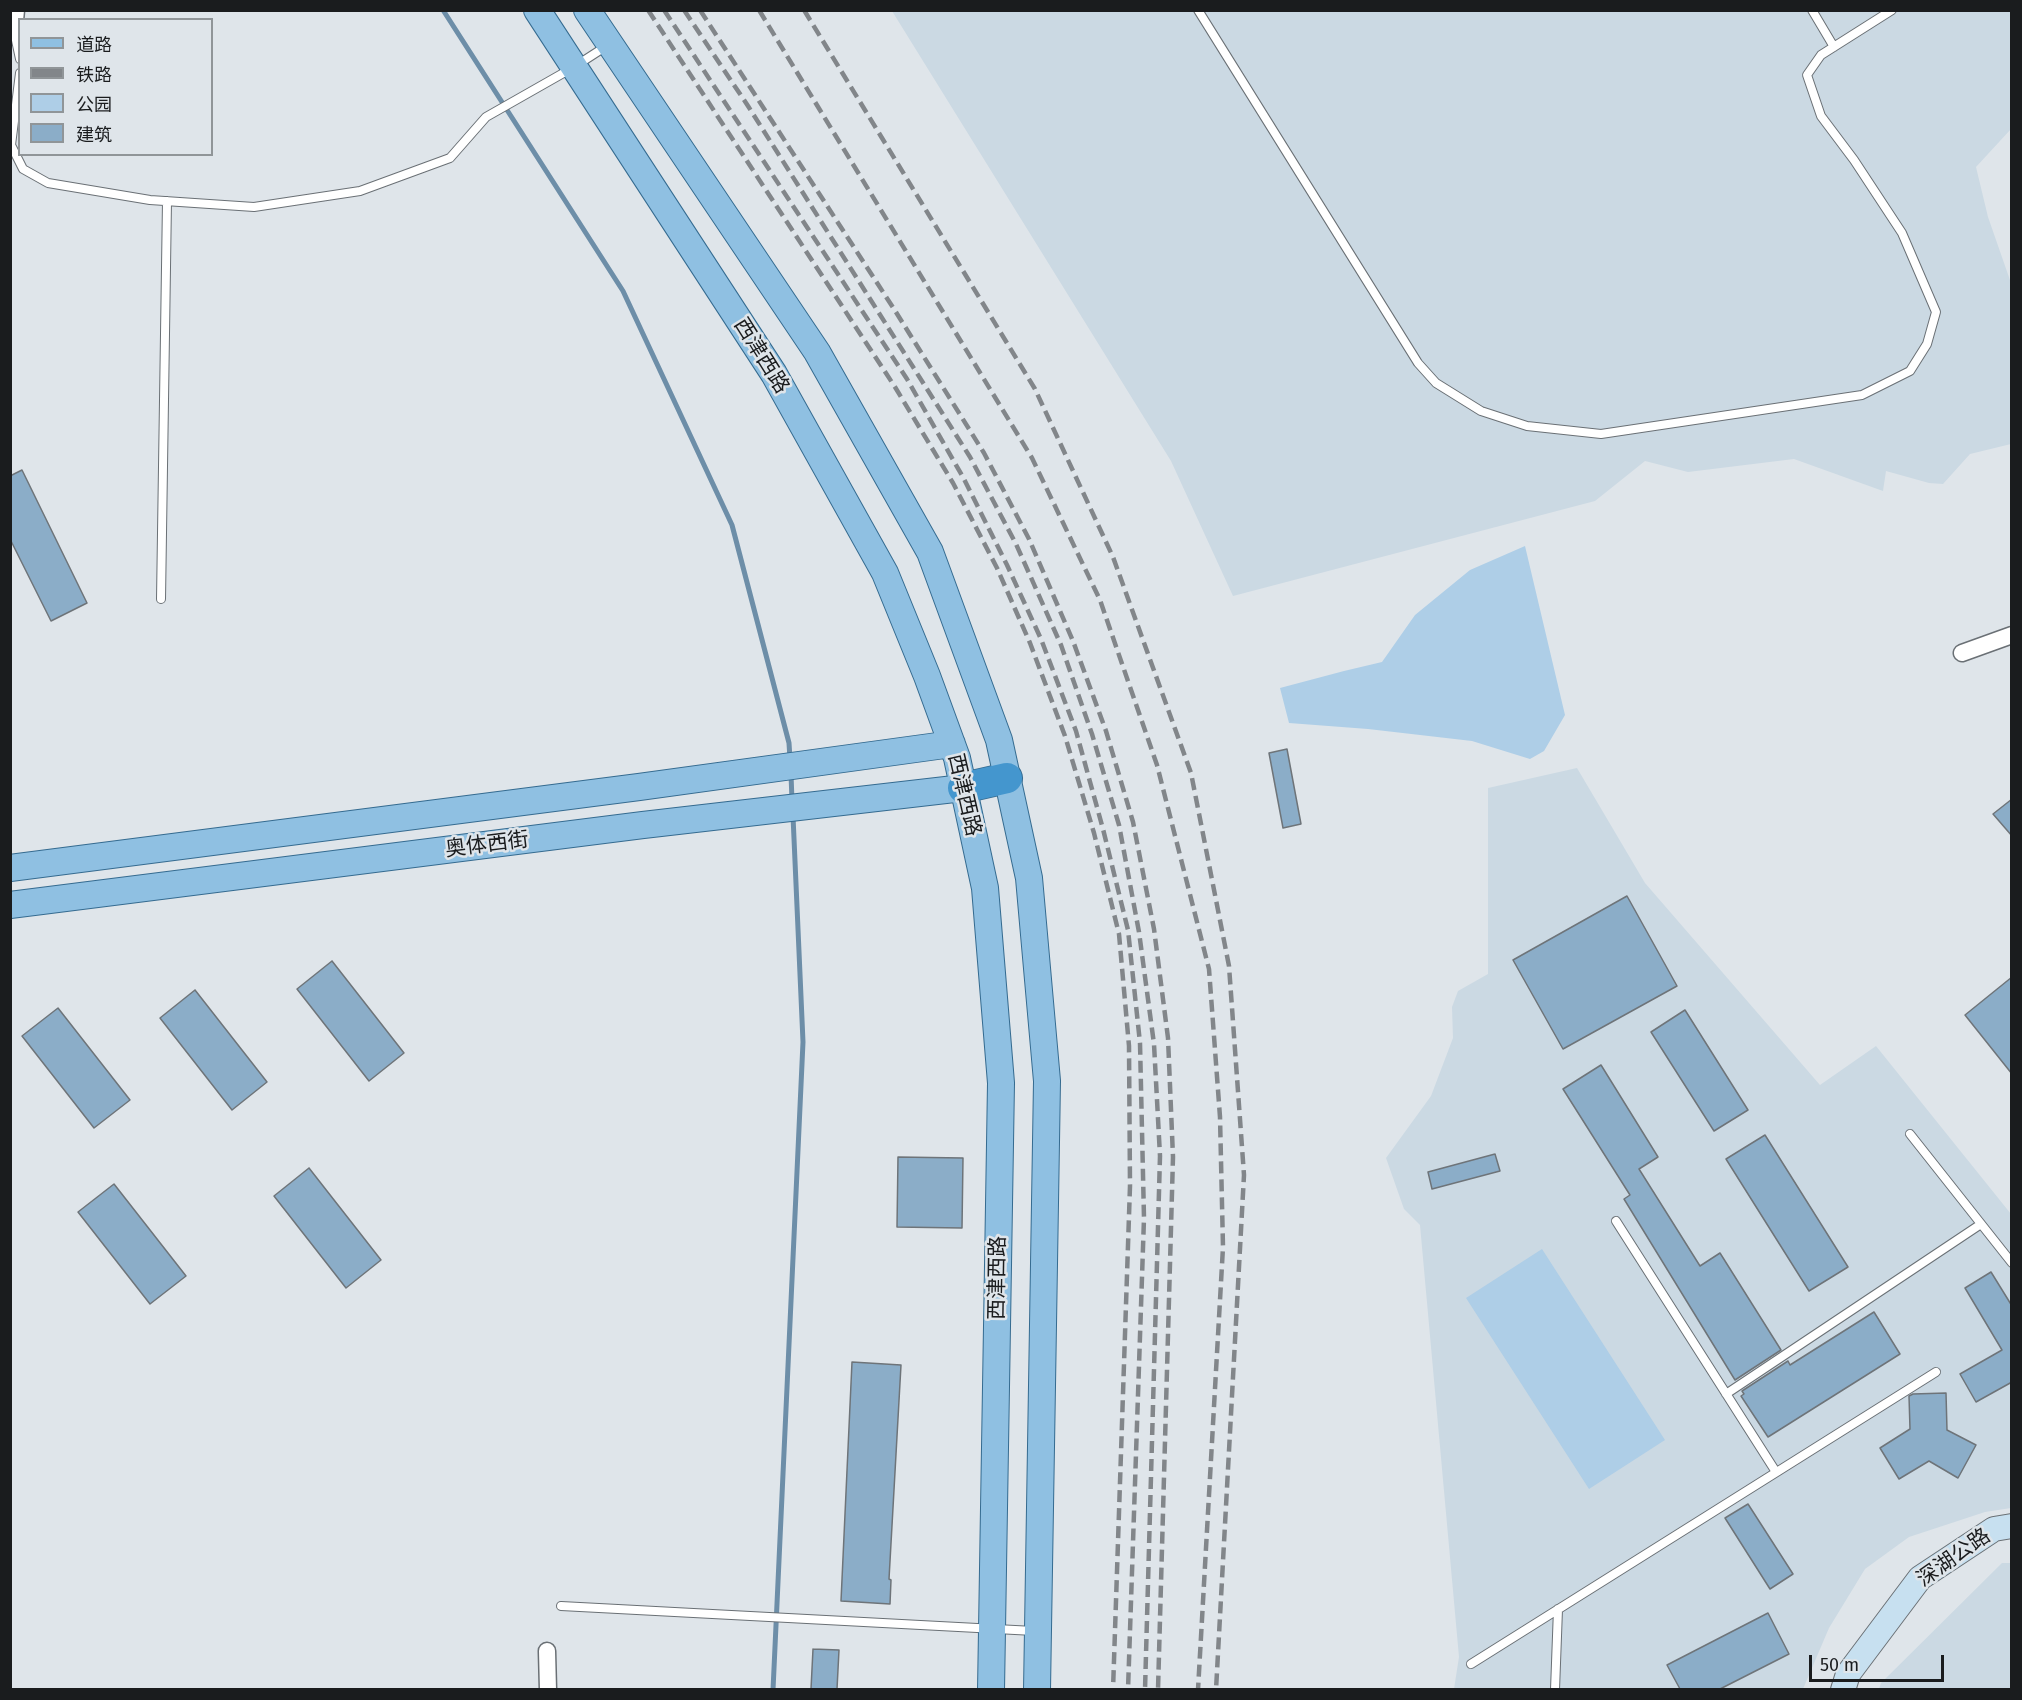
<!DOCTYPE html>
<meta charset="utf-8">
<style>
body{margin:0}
#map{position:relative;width:2022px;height:1700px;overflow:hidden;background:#dfe5ea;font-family:"Fira Sans","Noto Sans SC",sans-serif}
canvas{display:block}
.frame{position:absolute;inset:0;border:12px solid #1a1c1e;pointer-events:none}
.legend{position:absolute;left:18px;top:18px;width:195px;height:138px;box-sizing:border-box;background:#dfe5ea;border:2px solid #909598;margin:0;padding:8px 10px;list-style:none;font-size:18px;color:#1a1c1e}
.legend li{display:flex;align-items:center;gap:12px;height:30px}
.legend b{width:30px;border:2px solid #909598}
.scale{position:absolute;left:1809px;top:1655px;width:135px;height:27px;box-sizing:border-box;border:3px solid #1a1c1e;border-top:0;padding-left:8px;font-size:18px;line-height:21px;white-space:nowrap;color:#1a1c1e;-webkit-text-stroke:4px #dfe5ea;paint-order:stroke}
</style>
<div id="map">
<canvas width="2022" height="1700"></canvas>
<div class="frame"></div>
<ul class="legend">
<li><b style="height:8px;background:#8fc0e2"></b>道路</li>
<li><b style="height:8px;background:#82868a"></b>铁路</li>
<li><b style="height:16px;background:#aecee7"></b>公园</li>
<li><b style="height:16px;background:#8badc8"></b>建筑</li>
</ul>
<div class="scale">50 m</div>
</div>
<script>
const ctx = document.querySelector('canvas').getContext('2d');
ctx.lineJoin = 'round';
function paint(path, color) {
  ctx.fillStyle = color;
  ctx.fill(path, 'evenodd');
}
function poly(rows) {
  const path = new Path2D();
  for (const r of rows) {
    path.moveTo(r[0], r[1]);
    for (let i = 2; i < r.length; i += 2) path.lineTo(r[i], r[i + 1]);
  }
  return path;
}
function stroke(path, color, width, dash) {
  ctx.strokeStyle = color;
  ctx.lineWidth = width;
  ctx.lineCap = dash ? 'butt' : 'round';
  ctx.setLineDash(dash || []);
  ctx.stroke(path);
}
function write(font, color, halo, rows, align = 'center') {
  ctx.font = font + ' "Fira Sans","Noto Sans SC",sans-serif';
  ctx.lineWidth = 5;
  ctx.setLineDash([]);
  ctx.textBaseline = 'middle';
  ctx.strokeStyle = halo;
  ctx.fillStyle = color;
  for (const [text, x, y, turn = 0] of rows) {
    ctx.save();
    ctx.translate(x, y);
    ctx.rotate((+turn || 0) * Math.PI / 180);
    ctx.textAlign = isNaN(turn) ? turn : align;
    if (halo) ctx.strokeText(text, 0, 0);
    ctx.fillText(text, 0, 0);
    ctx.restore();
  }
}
paint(poly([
 [892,11,2011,11,2011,129,1976,167,1988,217,2011,283,2011,444,1970,454,1943,484,1929,483,1886,471,1883,491,1794,459,1688,472,1645,461,1595,501,1233,596,1171,461],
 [1577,768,1645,883,1820,1085,1876,1046,2011,1214,2011,1508,1985,1512,1909,1537,1865,1569,1829,1628,1803,1689,1454,1689,1459,1657,1420,1225,1404,1209,1386,1158,1431,1096,1453,1038,1452,1007,1458,991,1488,974,1488,788],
 [2002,1563,2011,1563,2011,1689,1879,1689,1881,1683]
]), '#cbd9e3');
paint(poly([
 [1525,546,1565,715,1544,751,1530,759,1472,741,1368,729,1289,723,1280,688,1344,671,1382,662,1415,615,1470,570],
 [1542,1249,1665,1440,1589,1489,1466,1298]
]), '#aecee7');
stroke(poly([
 [443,10,623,291,732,525,789,743,790,759],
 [791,774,792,801],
 [773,1690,803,1042,793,816]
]), '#6d8ea8', 5);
const building = poly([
 [22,470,87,603,51,621,10,539,10,476,22,470],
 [1287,749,1301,824,1283,828,1269,753,1287,749],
 [2012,799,2012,836,1993,814,2012,799],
 [1627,896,1677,986,1563,1049,1513,960,1627,896],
 [332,961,404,1053,369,1081,297,989,332,961],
 [2012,977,2012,1074,1965,1015,2012,977],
 [195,990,267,1082,232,1110,160,1018,195,990],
 [58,1008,130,1100,94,1128,22,1036,58,1008],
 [1685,1010,1748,1110,1714,1131,1651,1032,1685,1010],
 [1601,1065,1658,1157,1639,1169,1700,1266,1720,1253,1781,1350,1735,1380,1624,1199,1630,1195,1563,1089,1601,1065],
 [1765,1135,1848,1267,1809,1291,1726,1159,1765,1135],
 [1495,1154,1500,1171,1432,1189,1428,1172,1495,1154],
 [898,1157,963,1158,962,1228,897,1227,898,1157],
 [309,1168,381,1260,346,1288,274,1196,309,1168],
 [114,1184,186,1276,150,1304,78,1212,114,1184],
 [1991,1272,2012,1306,2012,1382,1976,1402,1960,1374,2002,1350,1965,1288,1991,1272],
 [1874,1312,1900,1354,1768,1437,1741,1396,1744,1394,1742,1391,1788,1361,1790,1365,1874,1312],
 [852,1362,901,1365,889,1579,891,1580,890,1604,841,1601,852,1362],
 [1946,1393,1947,1430,1976,1445,1958,1478,1929,1461,1899,1479,1880,1448,1910,1429,1909,1396,1913,1394,1946,1393],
 [1748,1504,1793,1574,1770,1589,1725,1518,1748,1504],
 [1768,1613,1789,1654,1720,1689,1680,1689,1667,1665,1768,1613],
 [813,1649,839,1650,837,1689,811,1689,813,1649]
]);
paint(building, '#8badc8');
stroke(building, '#6e7479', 1.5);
const lane = poly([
 [1198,10,1418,363,1436,383,1481,411,1527,426,1601,434,1862,395,1910,371,1927,344,1936,312,1902,233,1854,160,1821,116,1807,75,1821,55,1892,10],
 [1812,10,1834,47],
 [14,31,20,59],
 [20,73,11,145,23,169,48,183,150,200,254,207,360,191,450,158,486,117,574,67,608,45],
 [161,599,167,201],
 [1910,1134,2012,1263],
 [1616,1221,1776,1472],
 [1726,1394,1981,1224],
 [561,1606,1034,1631],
 [1471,1664,1936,1372],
 [1555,1690,1558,1609]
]);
const street = poly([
 [14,31,16,10],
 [1962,653,2012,635],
 [547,1651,548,1690]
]);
const secondary = poly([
 [1843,1690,1848,1674,1920,1578,1994,1529,2012,1526]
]);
const primary = poly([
 [537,10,774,374,885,573,927,676,957,758,985,888,1001,1083,991,1690],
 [587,10,817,352,930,552,999,740,1029,878,1047,1081,1037,1690],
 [10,868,639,787,952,744],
 [10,905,643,825,963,788]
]);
const highway = poly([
 [963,788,1007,778]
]);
stroke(lane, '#6a7075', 10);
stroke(street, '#6a7075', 19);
stroke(secondary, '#6a7075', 26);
stroke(primary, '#356b90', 28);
stroke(highway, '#356b90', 32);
stroke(lane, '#fff', 8);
stroke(street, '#fff', 16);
stroke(secondary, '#c7e0f0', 24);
stroke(primary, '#8fc0e2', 26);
stroke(highway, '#4496ce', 30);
stroke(poly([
 [648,10,895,387,953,483,997,568,1030,643,1065,736,1094,833,1119,934,1129,1046,1130,1186,1113,1690],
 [664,10,907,379,964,479,1007,565,1041,639,1076,731,1103,829,1128,930,1140,1043,1144,1218,1128,1690],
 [684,10,748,106,970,457,1016,544,1061,645,1092,734,1119,825,1139,932,1154,1044,1160,1156,1145,1690],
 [700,10,894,309,984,453,1029,539,1073,641,1106,731,1133,822,1154,929,1168,1038,1173,1157,1158,1690],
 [759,10,1032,458,1100,600,1157,765,1209,969,1220,1117,1223,1247,1198,1690],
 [804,10,1035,389,1113,557,1191,773,1229,966,1244,1175,1216,1690]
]), '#82868a', 4.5, [12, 6]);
write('21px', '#1a1c1e', '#dfe5ea', [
 ["西津西路",761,356,58],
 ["西津西路",964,795,77],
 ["奥体西街",487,845,-7],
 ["西津西路",998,1278,-89],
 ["深湖公路",1954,1558,-35]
]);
</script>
